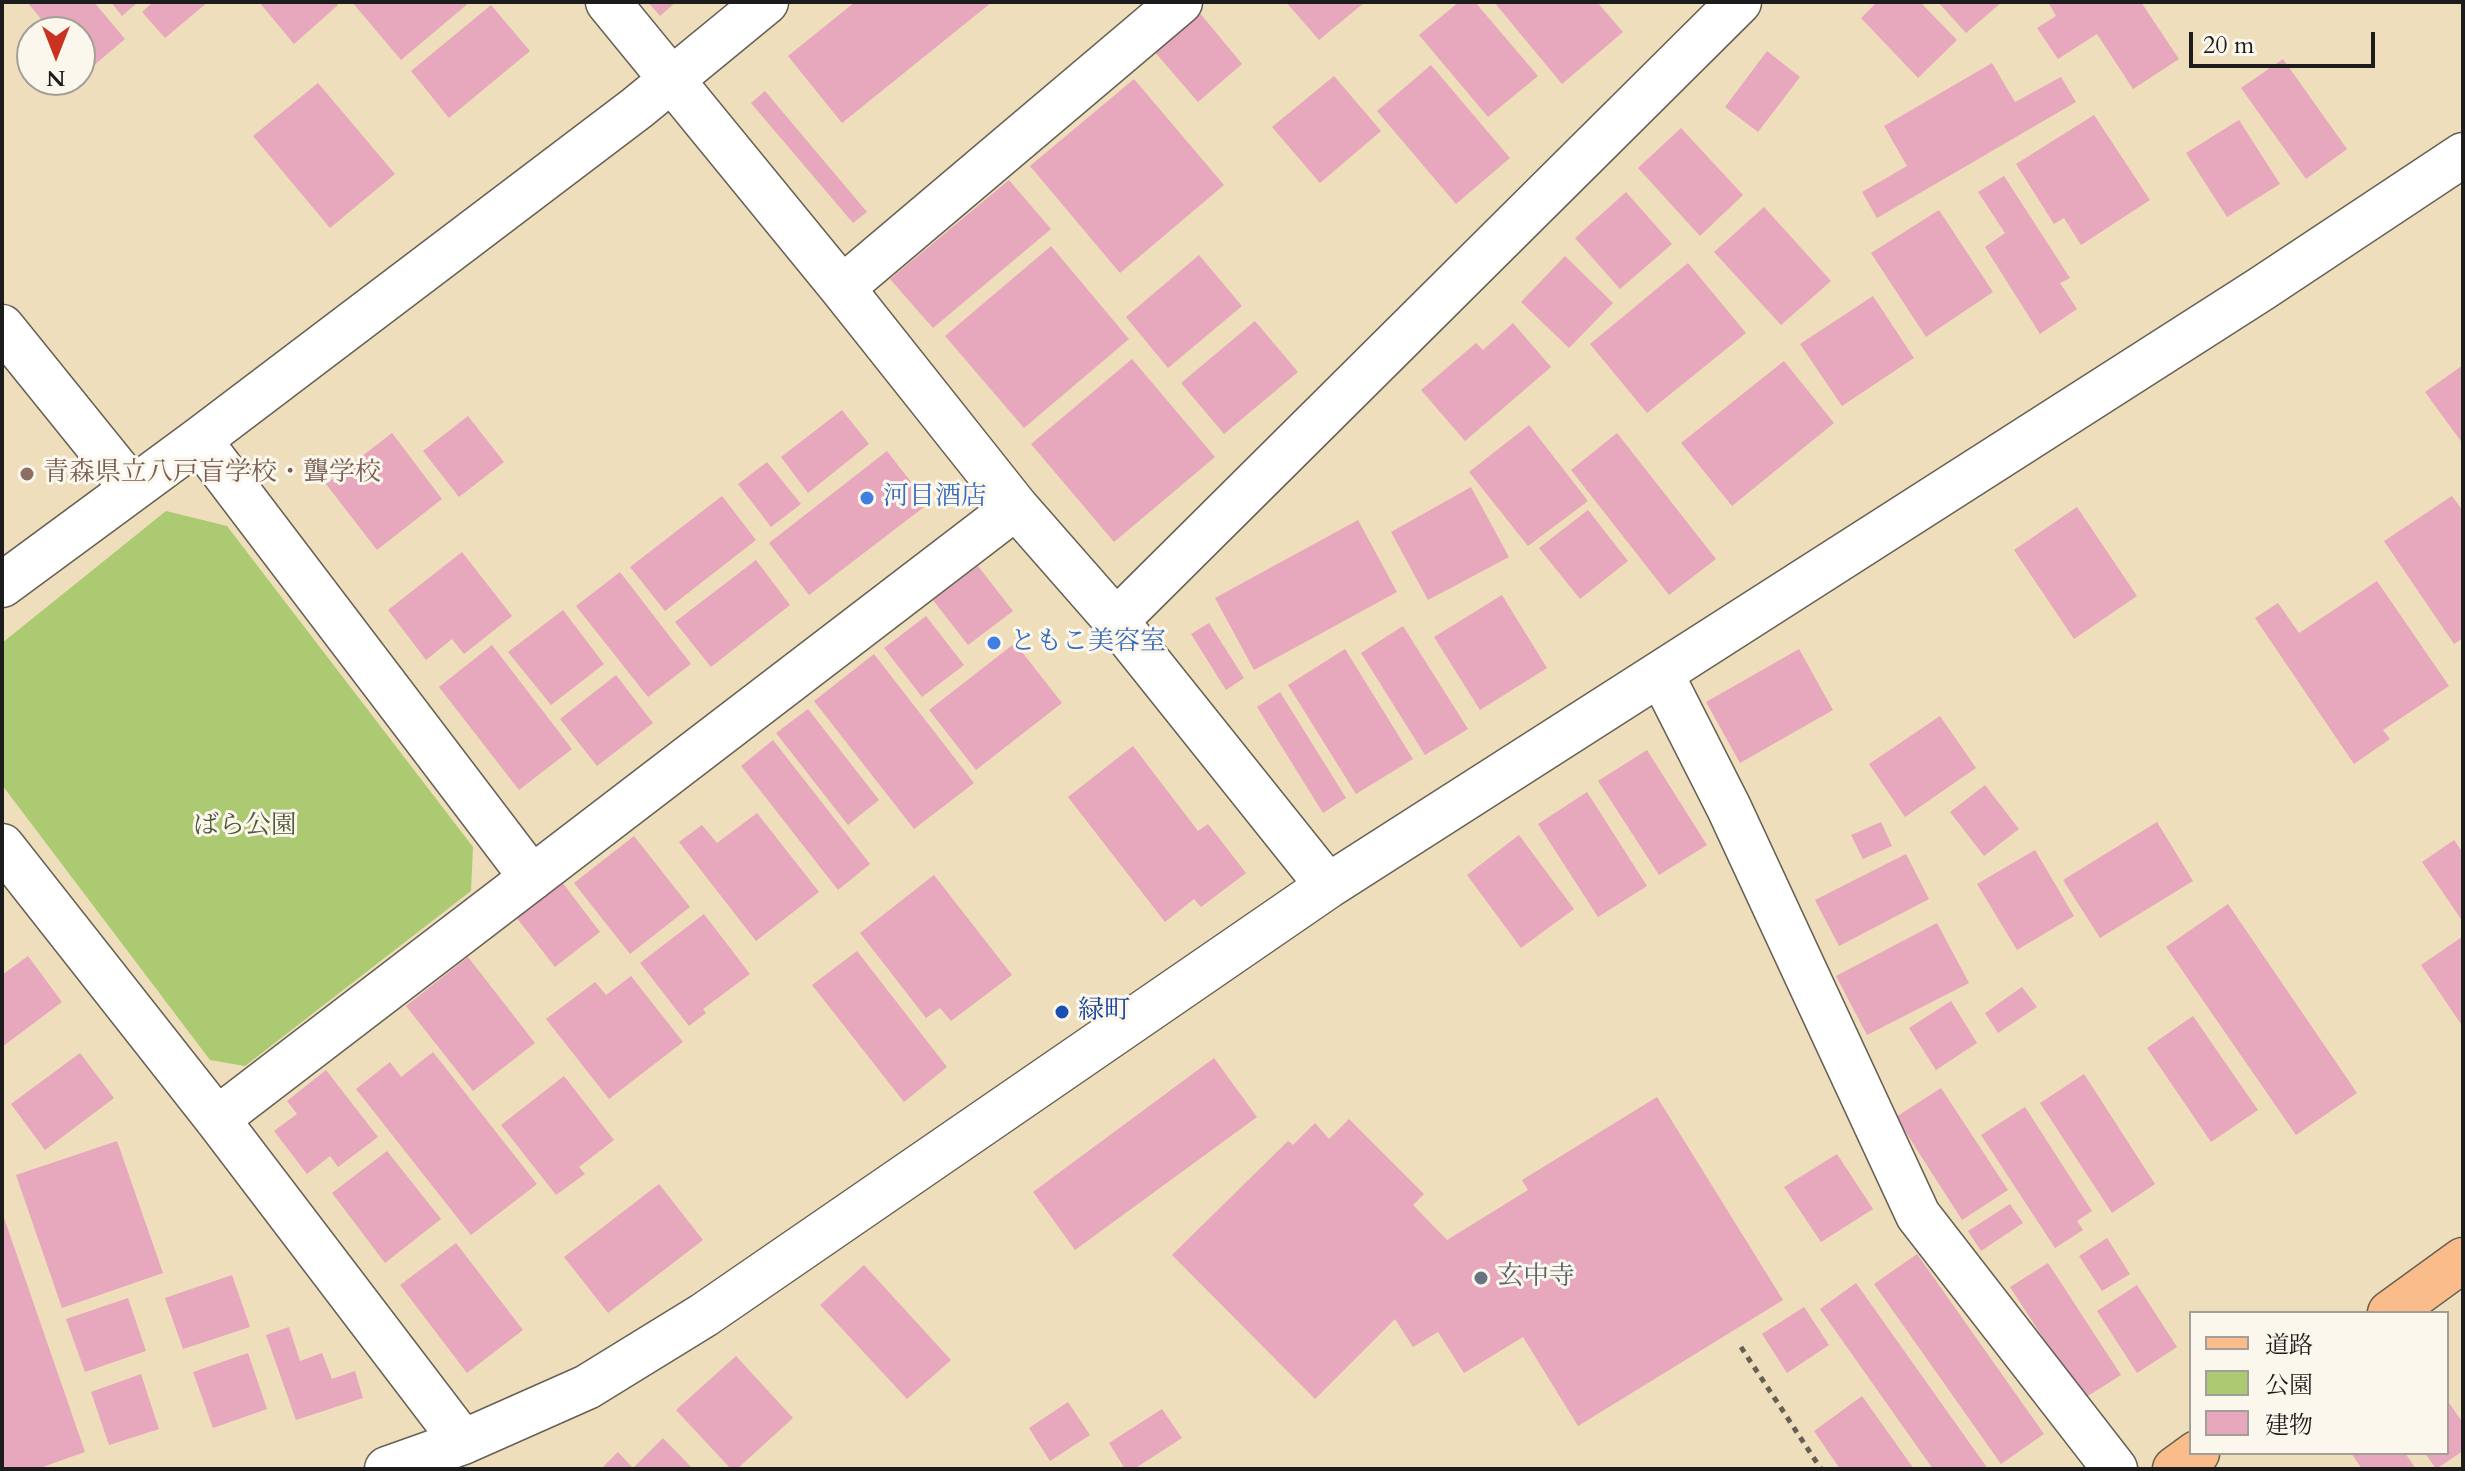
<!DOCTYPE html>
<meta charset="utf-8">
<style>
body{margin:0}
#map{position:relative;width:2465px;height:1471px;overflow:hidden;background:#eedebc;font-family:Cardo,"Noto Serif JP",serif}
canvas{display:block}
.frame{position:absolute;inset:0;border:4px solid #1c1c1c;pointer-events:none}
.legend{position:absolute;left:2189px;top:1311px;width:260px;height:144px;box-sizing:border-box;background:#fbf7ec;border:2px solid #a29f99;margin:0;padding:10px 14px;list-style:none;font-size:24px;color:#1c1c1c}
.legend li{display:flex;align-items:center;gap:16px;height:40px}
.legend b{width:40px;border:2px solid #a29f99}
.north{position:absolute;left:16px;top:16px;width:80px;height:80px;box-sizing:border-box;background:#fbf7ec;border:2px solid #a29f99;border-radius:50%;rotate:180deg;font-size:22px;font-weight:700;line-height:32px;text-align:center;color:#1c1c1c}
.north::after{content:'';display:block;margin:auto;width:28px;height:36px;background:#c8321e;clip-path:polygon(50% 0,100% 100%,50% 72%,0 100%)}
.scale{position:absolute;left:2189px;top:32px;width:186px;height:36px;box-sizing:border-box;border:4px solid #1c1c1c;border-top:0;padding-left:10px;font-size:24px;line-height:28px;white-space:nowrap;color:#1c1c1c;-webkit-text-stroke:6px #fbf7ec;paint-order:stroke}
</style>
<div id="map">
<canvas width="2465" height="1471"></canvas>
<div class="frame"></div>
<ul class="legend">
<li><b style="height:10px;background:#f9bc8a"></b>道路</li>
<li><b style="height:22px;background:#acca71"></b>公園</li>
<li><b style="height:22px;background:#e7a7bc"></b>建物</li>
</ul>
<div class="north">N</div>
<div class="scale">20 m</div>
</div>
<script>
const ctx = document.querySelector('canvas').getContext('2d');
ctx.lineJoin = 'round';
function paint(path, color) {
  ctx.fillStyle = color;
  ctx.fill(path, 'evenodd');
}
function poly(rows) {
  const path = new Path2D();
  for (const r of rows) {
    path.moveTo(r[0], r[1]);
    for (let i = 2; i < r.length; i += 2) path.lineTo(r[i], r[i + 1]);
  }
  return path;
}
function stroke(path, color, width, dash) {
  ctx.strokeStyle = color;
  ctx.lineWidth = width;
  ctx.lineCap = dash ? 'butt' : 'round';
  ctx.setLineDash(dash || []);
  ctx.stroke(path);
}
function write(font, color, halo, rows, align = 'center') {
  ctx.font = font + ' Cardo,"Noto Serif JP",serif';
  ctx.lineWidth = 6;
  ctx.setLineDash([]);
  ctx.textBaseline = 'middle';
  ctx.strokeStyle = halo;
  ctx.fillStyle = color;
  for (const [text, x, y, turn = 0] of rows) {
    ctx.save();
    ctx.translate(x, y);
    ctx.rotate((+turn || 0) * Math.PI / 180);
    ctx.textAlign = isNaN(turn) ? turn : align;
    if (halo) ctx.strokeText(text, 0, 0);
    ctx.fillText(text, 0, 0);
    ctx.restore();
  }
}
paint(poly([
 [166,511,227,526,473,847,471,891,245,1066,210,1060,2,785,2,643]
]), '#acca71');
paint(poly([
 [27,2,94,2,125,39,86,72,80,65,80,32,52,32],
 [111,2,138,2,122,16],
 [153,2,208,2,165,38,142,12],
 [259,2,335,2,338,5,294,44],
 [352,2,470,2,401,60],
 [648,2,676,2,660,16],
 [855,2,992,2,842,123,788,56],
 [1286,2,1365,2,1319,40],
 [1459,2,1475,2,1538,76,1488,117,1419,35],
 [1494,2,1597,2,1623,32,1562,84],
 [1877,2,1920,2,1957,40,1918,78,1861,18],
 [1938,2,2002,2,1966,33],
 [2048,2,2141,2,2179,59,2133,89,2097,34,2058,59,2037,28,2056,16],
 [491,5,530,51,449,118,411,71],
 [1199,12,1242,64,1198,102,1153,50],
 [1767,51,1800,77,1758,132,1725,107],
 [2283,59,2347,149,2306,179,2241,88],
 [1992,63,2015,102,2061,77,2076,102,1877,218,1862,192,1907,166,1884,126],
 [1431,65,1510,158,1456,204,1377,111],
 [1334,76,1381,131,1320,183,1272,127],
 [1134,79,1224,185,1120,273,1030,166],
 [318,83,395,174,330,228,253,136],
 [765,91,867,212,853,223,751,103],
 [2094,115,2150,200,2081,245,2064,218,2054,224,2016,164],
 [2239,120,2280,184,2227,217,2186,153],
 [1681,128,1743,195,1700,236,1638,168],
 [2004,176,2070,278,2060,283,2077,309,2040,334,1985,247,2005,233,1978,192],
 [1009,180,1051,229,933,328,890,279],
 [1626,192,1672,244,1620,289,1575,238],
 [1764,207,1831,281,1781,325,1714,252],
 [1939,210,1993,292,1926,337,1871,253],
 [1051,246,1129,339,1024,428,945,336],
 [1199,255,1242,306,1168,368,1126,317],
 [1565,256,1613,303,1569,348,1521,302],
 [1688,263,1746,333,1647,413,1590,344],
 [1873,296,1914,358,1842,406,1800,344],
 [1255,321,1298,372,1224,434,1181,383],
 [1513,323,1551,367,1465,441,1421,390,1476,343,1483,350],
 [1132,359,1215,457,1114,542,1031,444],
 [1784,361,1834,423,1732,506,1681,443],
 [2463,365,2463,444,2425,392],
 [842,410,869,444,808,493,781,457],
 [468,416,504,462,459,497,423,451],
 [1529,425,1588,501,1528,546,1469,472],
 [392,433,442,499,377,550,326,484],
 [1617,433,1716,559,1669,595,1571,470],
 [887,451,928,504,809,595,769,543],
 [767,462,801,504,771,527,738,484],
 [1471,487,1509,557,1428,600,1391,532],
 [722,496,756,540,665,611,630,567],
 [2452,496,2463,511,2463,638,2454,644,2384,541],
 [2077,507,2137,596,2074,639,2014,550],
 [1588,510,1628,561,1580,599,1539,548],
 [1358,520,1397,592,1254,670,1215,598],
 [462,552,512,616,464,654,452,639,426,660,388,610],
 [756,560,790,605,711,667,675,622],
 [978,566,1013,611,968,645,933,600],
 [620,572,691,664,648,697,576,606],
 [2377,581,2449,686,2383,730,2390,739,2354,764,2255,618,2278,603,2299,633],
 [1502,595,1547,668,1480,710,1434,637],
 [563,610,604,664,551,705,508,652],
 [926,616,964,665,922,697,884,648],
 [1209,623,1244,678,1226,690,1191,634],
 [1403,626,1468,729,1425,755,1361,653],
 [1015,643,1062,703,976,770,929,710],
 [492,645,572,749,519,790,439,687],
 [1345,649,1413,759,1356,794,1288,685],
 [1799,649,1833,710,1740,763,1706,702],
 [874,654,974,783,914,829,814,701],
 [616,675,653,723,597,766,560,719],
 [1280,692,1346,798,1323,813,1257,707],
 [808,709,879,800,848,825,776,733],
 [1940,716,1976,768,1905,817,1869,764],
 [773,740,870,864,838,890,741,766],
 [1133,746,1198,831,1208,824,1246,873,1201,907,1194,899,1165,922,1068,797],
 [1647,750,1707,845,1659,875,1598,781],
 [1985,785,2019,829,1984,856,1950,812],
 [1587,792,1647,886,1598,917,1538,824],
 [757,813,819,892,756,941,679,842,702,825,717,843],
 [1881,822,1892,846,1863,859,1851,835],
 [2157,822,2193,881,2100,938,2063,880],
 [1519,835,1574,909,1521,948,1467,875],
 [634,836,690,907,630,954,574,883],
 [2454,840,2463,853,2463,922,2422,862],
 [2035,850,2074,916,2017,950,1977,884],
 [1906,854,1929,899,1839,946,1815,900],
 [934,875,1012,975,951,1021,940,1008,926,1018,860,933],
 [562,882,600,932,555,967,516,917],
 [2228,904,2357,1093,2296,1135,2166,947],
 [704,914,750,974,703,1009,706,1013,689,1026,640,963],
 [1937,923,1969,983,1867,1035,1836,976],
 [2462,937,2463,939,2463,1027,2421,965],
 [857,951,947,1067,904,1102,812,985],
 [28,956,62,1002,2,1047,2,975],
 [468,957,535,1043,473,1091,406,1006],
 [631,976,683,1042,609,1099,546,1019,595,982,606,995],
 [2022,987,2037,1007,1998,1033,1985,1013],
 [1951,1001,1977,1043,1936,1070,1909,1028],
 [2193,1016,2258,1110,2211,1142,2147,1048],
 [433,1052,537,1184,471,1235,356,1089,390,1062,401,1077],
 [80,1053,114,1098,45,1150,11,1104],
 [1214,1058,1257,1117,1075,1250,1033,1192],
 [326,1070,378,1137,338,1167,330,1156,307,1174,274,1131,297,1114,287,1101],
 [2084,1074,2155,1184,2112,1213,2040,1103],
 [564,1076,614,1140,579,1167,585,1174,556,1195,501,1125],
 [1941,1088,2008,1190,1962,1220,1896,1117],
 [1657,1097,1783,1300,1578,1426,1523,1337,1464,1373,1438,1332,1413,1347,1395,1319,1315,1399,1172,1255,1288,1141,1293,1145,1315,1123,1329,1139,1349,1119,1424,1194,1413,1205,1447,1240,1528,1190,1522,1180],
 [2025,1107,2092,1211,2077,1221,2083,1230,2055,1248,1981,1135],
 [117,1141,163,1273,62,1308,16,1175],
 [387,1151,441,1219,385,1263,332,1193],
 [1837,1154,1873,1209,1821,1242,1784,1187],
 [659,1184,703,1240,608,1313,564,1257],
 [2010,1204,2023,1223,1981,1251,1968,1231],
 [2,1212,85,1452,37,1469,2,1469],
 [2107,1238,2130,1274,2102,1291,2079,1256],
 [456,1243,523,1330,467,1373,400,1285],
 [1917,1254,2044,1434,2001,1464,1874,1284],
 [2048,1263,2121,1375,2083,1399,2010,1287],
 [864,1265,951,1360,907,1399,820,1305],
 [232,1275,250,1327,183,1349,165,1298],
 [1856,1283,1988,1469,1933,1469,1820,1309],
 [2137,1285,2177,1347,2137,1373,2097,1311],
 [128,1298,146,1351,85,1372,66,1319],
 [1804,1307,1829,1345,1787,1373,1762,1334],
 [289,1327,300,1361,322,1353,332,1379,355,1371,363,1398,296,1420,266,1335],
 [248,1353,267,1409,213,1428,193,1372],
 [736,1356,793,1418,737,1469,731,1469,676,1410],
 [141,1374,159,1429,109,1445,91,1392],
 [1862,1396,1914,1469,1840,1469,1814,1431],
 [2447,1400,2463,1423,2463,1451,2436,1469,2425,1453,2447,1453],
 [1068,1402,1090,1435,1050,1461,1029,1428],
 [1162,1409,1182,1438,1134,1469,1125,1469,1109,1443],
 [663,1438,693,1469,601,1469,618,1452,633,1468],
 [2351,1453,2405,1453,2416,1469,2362,1469]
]), '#e7a7bc');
const minor = poly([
 [608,2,842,288,1016,507,1116,621,1328,886],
 [842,288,1180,2],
 [2,327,132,488],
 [199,440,532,878],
 [2,585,199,440,637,108,766,2],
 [1116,621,1739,2],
 [1661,674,1729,808,1918,1215,2115,1469],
 [2,846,217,1119,463,1442],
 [217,1119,1016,507],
 [387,1469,463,1442,587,1387,704,1315,1328,886,2261,289,2463,155]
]);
const major = poly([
 [2390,1313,2463,1260],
 [2175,1469,2197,1453]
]);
stroke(minor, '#666054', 47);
stroke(major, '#666054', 47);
stroke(poly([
 [1741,1347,1821,1469]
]), '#666054', 5, [6, 6]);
stroke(minor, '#fff', 44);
stroke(major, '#f9bc8a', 44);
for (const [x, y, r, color] of [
 [27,474,8,"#8d6e63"],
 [867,498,8,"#3f7fe0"],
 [994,643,8,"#3f7fe0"],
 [1062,1012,8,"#1a4fb4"],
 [1481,1278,8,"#6b7280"]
]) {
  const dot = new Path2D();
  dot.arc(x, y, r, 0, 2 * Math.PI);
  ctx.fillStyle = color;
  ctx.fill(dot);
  stroke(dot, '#fbf7ec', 3);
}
write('26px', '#785e54', '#fbf7ec', [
 ["青森県立八戸盲学校・聾学校",43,474]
], 'left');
write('26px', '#366cbe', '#fbf7ec', [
 ["河目酒店",883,498],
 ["ともこ美容室",1010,643]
], 'left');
write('26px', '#4e593a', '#fbf7ec', [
 ["ばら公園",245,827]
]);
write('26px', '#164399', '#fbf7ec', [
 ["緑町",1078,1012]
], 'left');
write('26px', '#5b616d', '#fbf7ec', [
 ["玄中寺",1497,1278]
], 'left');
</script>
